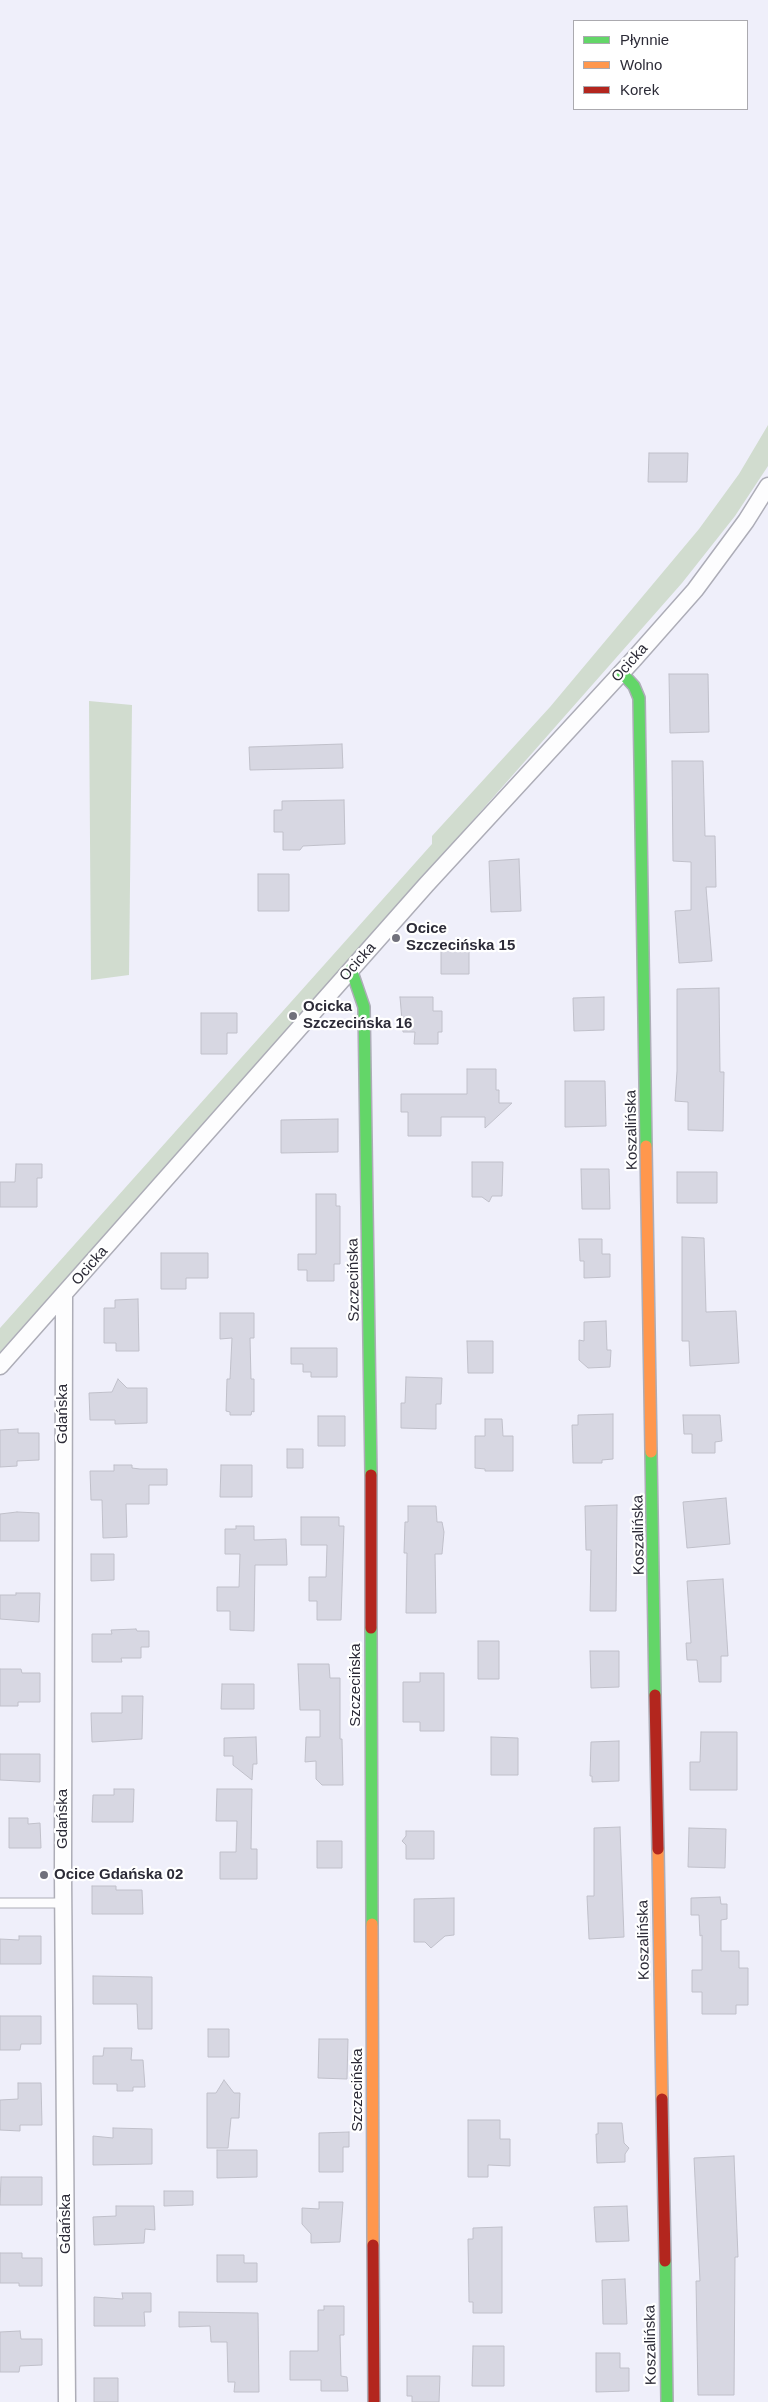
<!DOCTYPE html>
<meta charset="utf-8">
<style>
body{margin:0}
#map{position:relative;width:768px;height:2402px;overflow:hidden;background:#efeffa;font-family:Arial,sans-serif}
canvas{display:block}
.legend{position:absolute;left:573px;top:20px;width:175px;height:90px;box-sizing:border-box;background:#fff;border:1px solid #abaaaf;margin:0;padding:6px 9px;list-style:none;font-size:15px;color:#2c2b37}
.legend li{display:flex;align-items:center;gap:10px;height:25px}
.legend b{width:25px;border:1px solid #abaaaf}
</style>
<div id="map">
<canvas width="768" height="2402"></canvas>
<ul class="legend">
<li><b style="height:6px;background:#63d668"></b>Płynnie</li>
<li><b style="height:6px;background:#ff974d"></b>Wolno</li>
<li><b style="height:6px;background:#b3261e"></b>Korek</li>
</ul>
</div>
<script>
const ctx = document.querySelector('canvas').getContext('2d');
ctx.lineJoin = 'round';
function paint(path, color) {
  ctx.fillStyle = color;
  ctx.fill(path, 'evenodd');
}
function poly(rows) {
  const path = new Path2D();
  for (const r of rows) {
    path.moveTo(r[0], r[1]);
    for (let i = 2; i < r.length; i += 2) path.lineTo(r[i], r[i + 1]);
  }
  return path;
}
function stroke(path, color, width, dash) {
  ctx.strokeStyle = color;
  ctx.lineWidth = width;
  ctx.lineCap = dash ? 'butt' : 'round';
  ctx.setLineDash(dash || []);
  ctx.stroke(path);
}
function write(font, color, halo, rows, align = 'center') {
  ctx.font = font + ' Arial,sans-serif';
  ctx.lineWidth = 4.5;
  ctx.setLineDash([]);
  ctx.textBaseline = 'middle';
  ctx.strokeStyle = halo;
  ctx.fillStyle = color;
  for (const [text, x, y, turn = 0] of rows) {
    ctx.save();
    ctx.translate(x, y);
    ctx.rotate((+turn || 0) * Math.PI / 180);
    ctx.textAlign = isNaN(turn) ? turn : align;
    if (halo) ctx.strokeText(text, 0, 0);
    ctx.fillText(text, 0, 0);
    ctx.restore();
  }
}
paint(poly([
 [768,425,768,466,735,516,682,583,223,1104,0,1352,0,1328,432,844,432,836,550,707,699,529,739,474],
 [89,701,132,705,129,975,91,980]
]), '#d1dccf');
const building = poly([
 [649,453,688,453,687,482,648,482,649,453],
 [669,674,708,674,709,732,670,733,669,674],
 [342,744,343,768,250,770,249,747,342,744],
 [672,761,703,761,705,836,715,836,716,887,706,887,712,961,679,963,675,911,691,910,691,862,673,861,672,761],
 [344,800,345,844,303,846,300,850,283,850,283,832,274,832,274,810,282,810,282,801,344,800],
 [519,859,521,911,491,912,489,861,519,859],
 [258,874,289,874,289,911,258,911,258,874],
 [441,948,469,948,469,974,441,974,441,948],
 [719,988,720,1072,724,1072,723,1131,688,1130,688,1102,675,1101,677,1071,677,989,719,988],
 [400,997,433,997,433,1011,442,1011,442,1032,438,1032,438,1044,414,1044,415,1032,403,1032,400,997],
 [604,997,604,1030,574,1031,573,998,604,997],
 [201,1013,237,1013,237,1033,227,1033,227,1054,201,1054,201,1013],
 [467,1069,496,1069,496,1090,499,1090,499,1103,512,1103,485,1128,485,1117,441,1117,441,1136,408,1136,408,1112,401,1112,401,1094,467,1094,467,1069],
 [565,1081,605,1081,606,1126,565,1127,565,1081],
 [338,1119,338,1152,281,1153,281,1120,338,1119],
 [472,1162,503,1162,502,1196,492,1196,489,1202,482,1197,472,1197,472,1162],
 [16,1164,42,1164,42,1178,37,1178,37,1207,0,1207,0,1182,15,1182,16,1164],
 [581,1169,609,1169,610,1209,582,1209,581,1169],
 [677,1172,717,1172,717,1203,677,1203,677,1172],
 [316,1194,336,1194,336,1206,340,1206,340,1264,334,1264,334,1281,307,1281,307,1270,298,1270,298,1254,316,1254,316,1194],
 [682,1237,704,1238,706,1312,736,1311,739,1363,690,1366,689,1341,682,1341,682,1237],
 [579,1239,602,1239,602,1254,610,1254,610,1277,584,1278,584,1261,580,1261,579,1239],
 [161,1253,208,1253,208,1278,186,1278,186,1289,161,1289,161,1253],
 [138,1299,139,1351,116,1351,116,1343,104,1343,104,1308,115,1308,115,1300,138,1299],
 [220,1313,254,1313,254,1338,250,1338,251,1379,254,1379,254,1412,252,1411,251,1415,230,1415,230,1412,226,1411,227,1379,230,1379,232,1338,220,1339,220,1313],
 [606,1321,607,1350,611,1350,610,1367,588,1368,579,1360,579,1340,584,1341,584,1322,606,1321],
 [467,1341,493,1341,493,1373,468,1373,467,1341],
 [291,1348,337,1348,337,1377,311,1377,311,1372,303,1372,303,1364,291,1364,291,1348],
 [406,1377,442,1378,441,1404,436,1404,436,1429,401,1428,401,1403,405,1403,406,1377],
 [118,1379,127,1388,147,1388,147,1423,115,1424,115,1420,90,1420,89,1393,112,1392,118,1379],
 [613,1414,613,1459,602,1460,602,1463,573,1463,572,1425,578,1425,578,1415,613,1414],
 [683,1415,720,1415,722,1441,715,1442,715,1453,692,1453,692,1434,684,1434,683,1415],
 [318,1416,345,1416,345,1446,318,1446,318,1416],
 [485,1419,502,1419,503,1436,513,1436,513,1471,485,1471,485,1469,475,1468,475,1436,485,1436,485,1419],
 [18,1429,18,1433,39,1433,39,1460,17,1461,17,1466,0,1467,0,1430,18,1429],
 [287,1449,303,1449,303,1468,287,1468,287,1449],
 [114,1465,132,1465,132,1468,140,1469,167,1469,167,1485,149,1485,149,1504,126,1504,127,1537,103,1538,102,1500,91,1500,90,1471,114,1471,114,1465],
 [221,1465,252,1465,252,1497,220,1497,221,1465],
 [726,1498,730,1544,687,1548,683,1502,726,1498],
 [617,1505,616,1611,590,1611,591,1550,586,1550,585,1506,617,1505],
 [408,1506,436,1506,437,1522,442,1522,444,1532,442,1554,435,1554,436,1613,406,1613,407,1553,404,1553,405,1522,408,1522,408,1506],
 [17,1512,39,1513,39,1541,0,1541,0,1514,17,1512],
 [301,1517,339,1517,339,1526,344,1526,341,1620,317,1620,317,1601,309,1601,309,1577,326,1577,327,1545,301,1545,301,1517],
 [236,1526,254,1526,254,1540,286,1539,287,1565,255,1565,254,1631,230,1630,230,1611,217,1611,217,1587,239,1587,240,1554,225,1554,225,1529,236,1529,236,1526],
 [91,1554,114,1554,114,1580,91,1581,91,1554],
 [723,1579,728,1656,721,1656,721,1682,699,1682,697,1660,687,1660,686,1643,691,1643,687,1581,723,1579],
 [16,1593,40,1593,39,1622,0,1619,0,1595,16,1595,16,1593],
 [136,1629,137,1631,149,1631,149,1647,141,1647,141,1658,121,1658,122,1662,92,1662,92,1634,112,1634,111,1630,136,1629],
 [478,1641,499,1641,499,1679,478,1679,478,1641],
 [590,1651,619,1651,619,1687,591,1688,590,1651],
 [298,1664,329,1664,330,1678,340,1678,340,1739,342,1739,343,1785,322,1785,316,1779,316,1761,305,1762,306,1737,320,1737,320,1710,300,1710,298,1664],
 [0,1669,21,1669,22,1673,40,1673,40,1702,18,1702,18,1706,0,1706,0,1669],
 [420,1673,444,1673,444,1731,420,1731,420,1722,403,1722,403,1682,420,1682,420,1673],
 [222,1684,254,1684,254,1709,221,1709,222,1684],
 [122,1696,143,1696,142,1739,92,1742,91,1713,122,1713,122,1696],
 [701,1732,737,1732,737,1790,690,1790,690,1762,700,1762,701,1732],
 [256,1737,257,1764,253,1764,252,1780,233,1765,233,1756,224,1756,224,1738,256,1737],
 [491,1737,518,1738,518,1775,491,1775,491,1737],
 [619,1741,619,1781,592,1782,592,1776,590,1776,591,1742,619,1741],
 [0,1754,40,1754,40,1782,0,1780,0,1754],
 [114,1789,134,1789,133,1822,92,1822,93,1795,114,1795,114,1789],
 [217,1789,252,1789,251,1849,257,1849,257,1879,220,1879,220,1852,236,1852,237,1821,216,1821,217,1789],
 [9,1818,28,1818,28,1824,40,1823,41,1848,9,1848,9,1818],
 [620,1827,624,1937,589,1939,587,1896,594,1896,594,1828,620,1827],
 [689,1828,726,1829,725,1868,688,1867,689,1828],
 [406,1831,434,1831,434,1859,406,1859,406,1845,402,1841,406,1836,406,1831],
 [317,1841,342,1841,342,1868,317,1868,317,1841],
 [92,1886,116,1886,116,1890,142,1890,143,1914,92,1914,92,1886],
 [720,1897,721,1904,727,1904,727,1919,721,1920,721,1951,739,1951,739,1968,748,1968,748,2005,736,2005,736,2014,702,2014,702,1992,692,1992,692,1970,702,1970,702,1935,700,1936,699,1915,691,1915,691,1898,720,1897],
 [454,1898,454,1935,445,1936,431,1948,425,1942,414,1942,414,1899,454,1898],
 [19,1936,41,1936,41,1964,0,1964,0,1939,19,1940,19,1936],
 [93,1976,152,1977,152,2029,138,2029,137,2004,93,2004,93,1976],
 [0,2016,41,2016,41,2044,21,2044,20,2050,0,2050,0,2016],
 [208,2029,229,2029,229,2057,208,2057,208,2029],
 [319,2039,348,2039,347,2079,318,2078,319,2039],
 [104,2048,132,2048,131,2060,143,2060,145,2087,133,2087,133,2091,117,2091,117,2084,93,2084,93,2056,103,2056,104,2048],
 [224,2080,234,2093,240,2093,239,2118,231,2118,228,2148,207,2148,207,2093,216,2093,224,2080],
 [18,2083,41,2083,42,2125,20,2125,20,2131,0,2130,0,2100,18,2099,18,2083],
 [468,2120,500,2120,500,2139,510,2139,510,2166,488,2165,488,2177,468,2177,468,2120],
 [598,2123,622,2123,624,2143,629,2148,625,2154,625,2162,597,2163,596,2134,598,2134,598,2123],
 [113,2128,152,2129,152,2164,93,2165,93,2136,113,2138,113,2128],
 [349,2132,349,2147,343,2147,343,2172,319,2172,319,2133,349,2132],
 [217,2150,257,2150,257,2177,217,2178,217,2150],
 [734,2156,738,2257,735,2257,734,2395,698,2395,696,2281,700,2281,694,2158,734,2156],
 [1,2177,42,2177,42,2205,0,2205,1,2177],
 [164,2191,193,2191,193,2205,164,2206,164,2191],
 [319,2202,343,2202,340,2242,311,2243,311,2234,302,2224,302,2208,319,2209,319,2202],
 [116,2206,154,2206,155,2230,145,2229,144,2243,94,2245,93,2217,116,2216,116,2206],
 [627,2206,629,2241,596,2242,594,2207,627,2206],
 [502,2227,502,2313,473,2313,473,2302,469,2302,468,2239,473,2239,473,2228,502,2227],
 [0,2253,22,2253,22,2258,42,2258,42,2286,19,2286,19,2283,0,2283,0,2253],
 [217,2255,244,2255,244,2263,257,2263,257,2282,217,2282,217,2255],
 [625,2279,627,2324,603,2324,602,2280,625,2279],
 [122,2293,151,2293,151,2312,144,2312,145,2326,94,2326,94,2297,123,2299,122,2293],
 [324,2306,344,2306,344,2335,340,2335,341,2376,347,2377,348,2391,321,2391,321,2380,290,2380,290,2351,318,2351,318,2310,324,2310,324,2306],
 [179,2312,258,2313,259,2392,234,2392,235,2382,228,2382,227,2342,211,2342,210,2326,179,2327,179,2312],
 [20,2331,21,2339,42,2339,42,2365,20,2366,19,2372,0,2372,0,2332,20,2331],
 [473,2346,504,2346,504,2386,472,2386,473,2346],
 [596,2353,620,2353,620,2368,629,2368,629,2391,596,2392,596,2353],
 [407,2376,440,2376,439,2402,412,2402,412,2396,407,2396,407,2376],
 [94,2378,118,2378,118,2402,94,2402,94,2378]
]);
paint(building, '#d7d7e2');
stroke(building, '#c0c0ca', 1);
const lane = poly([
 [0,1903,63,1903]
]);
const street = poly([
 [64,1296,63,1874,67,2402],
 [0,1366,426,885,634,659,695,590,746,521,768,486]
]);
const fast = poly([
 [622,673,634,686,639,698,646,1146],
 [351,969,364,1007,371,1475],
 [651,1452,655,1695],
 [371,1628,372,1924],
 [665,2261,667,2402]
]);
const slow = poly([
 [646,1146,651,1452],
 [658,1849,662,2099],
 [372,1924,373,2245]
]);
const jam = poly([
 [371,1475,371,1628],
 [655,1695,658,1849],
 [662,2099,665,2261],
 [373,2245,374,2402]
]);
stroke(lane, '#adadb7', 11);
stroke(street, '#adadb7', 19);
stroke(fast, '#adadb7', 14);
stroke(slow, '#adadb7', 14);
stroke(jam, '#adadb7', 14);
stroke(lane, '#fdfdfe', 9);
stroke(street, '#fdfdfe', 16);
stroke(fast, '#63d668', 11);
stroke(slow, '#ff974d', 11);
stroke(jam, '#b3261e', 11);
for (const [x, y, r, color] of [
 [396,938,5,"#70707b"],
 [293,1016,5,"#70707b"],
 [44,1875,5,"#70707b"]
]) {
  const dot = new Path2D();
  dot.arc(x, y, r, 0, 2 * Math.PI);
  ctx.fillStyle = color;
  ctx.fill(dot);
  stroke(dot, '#fff', 2);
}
write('15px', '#2c2b37', '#fff', [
 ["Ocicka",630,663,-48],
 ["Ocicka",358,962,-48],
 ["Koszalińska",632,1130,-91],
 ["Ocicka",90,1266,-49],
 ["Szczecińska",354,1280,-91],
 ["Gdańska",63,1414,-90],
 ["Koszalińska",639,1535,-91],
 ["Szczecińska",356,1685,-90],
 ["Gdańska",63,1819,-90],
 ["Koszalińska",644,1940,-91],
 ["Szczecińska",358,2090,-90],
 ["Gdańska",66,2224,-90],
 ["Koszalińska",651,2345,-91]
]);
write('bold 15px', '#2c2b37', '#fff', [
 ["Ocice",406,929],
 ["Szczecińska 15",406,946],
 ["Ocicka",303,1007],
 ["Szczecińska 16",303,1024],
 ["Ocice Gdańska 02",54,1875]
], 'left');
</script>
